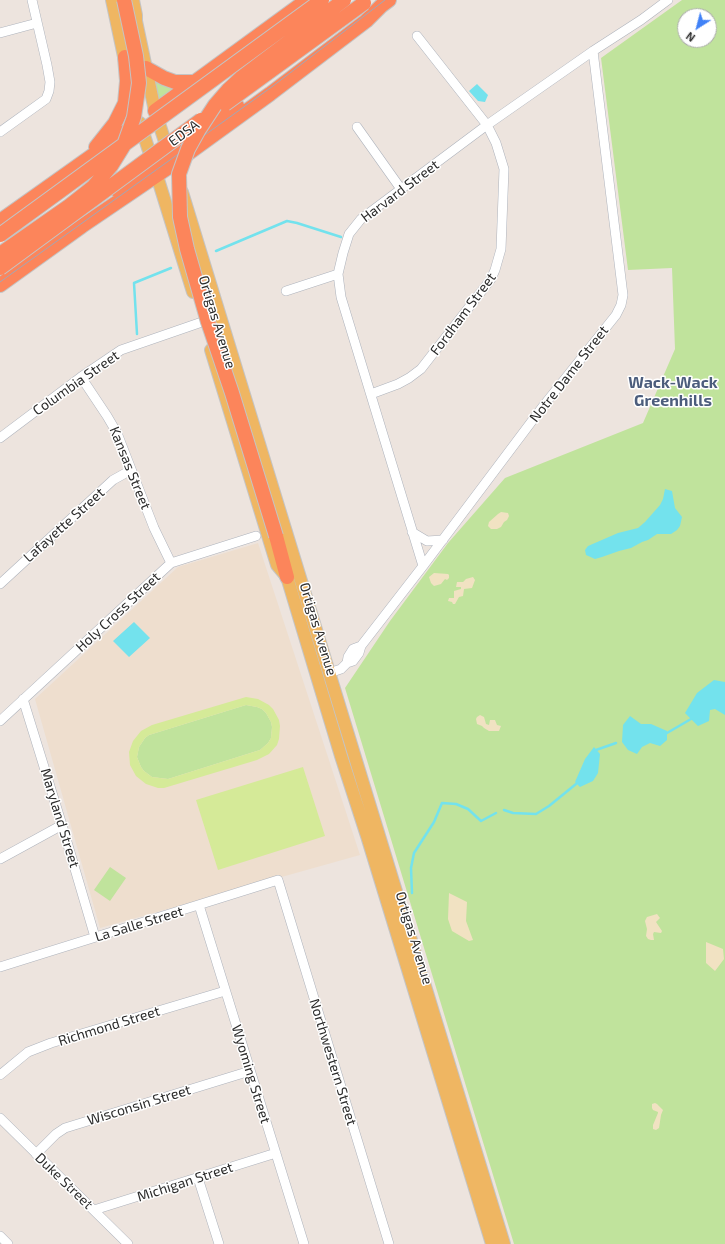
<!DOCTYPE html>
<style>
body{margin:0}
#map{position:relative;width:725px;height:1244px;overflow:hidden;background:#ede4de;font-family:"Exo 2",sans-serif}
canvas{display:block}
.north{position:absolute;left:677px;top:8px;width:40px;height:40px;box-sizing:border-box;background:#fff;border:1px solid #ababab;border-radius:50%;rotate:216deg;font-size:11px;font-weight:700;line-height:16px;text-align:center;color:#2c2c2c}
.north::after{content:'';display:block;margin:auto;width:14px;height:18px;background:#4182f7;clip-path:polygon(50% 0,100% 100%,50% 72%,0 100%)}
</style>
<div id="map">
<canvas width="725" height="1244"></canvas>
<div class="north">N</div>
</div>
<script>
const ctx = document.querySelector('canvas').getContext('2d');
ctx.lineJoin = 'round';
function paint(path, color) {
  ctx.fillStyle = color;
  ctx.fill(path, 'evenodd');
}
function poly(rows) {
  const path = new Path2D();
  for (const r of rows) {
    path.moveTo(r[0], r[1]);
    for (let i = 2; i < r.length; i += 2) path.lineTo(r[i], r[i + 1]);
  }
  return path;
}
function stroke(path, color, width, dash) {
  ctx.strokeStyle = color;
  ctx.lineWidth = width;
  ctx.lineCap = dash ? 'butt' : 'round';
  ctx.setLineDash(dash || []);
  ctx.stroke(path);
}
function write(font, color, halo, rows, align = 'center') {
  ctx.font = font + ' "Exo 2",sans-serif';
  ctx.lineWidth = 3;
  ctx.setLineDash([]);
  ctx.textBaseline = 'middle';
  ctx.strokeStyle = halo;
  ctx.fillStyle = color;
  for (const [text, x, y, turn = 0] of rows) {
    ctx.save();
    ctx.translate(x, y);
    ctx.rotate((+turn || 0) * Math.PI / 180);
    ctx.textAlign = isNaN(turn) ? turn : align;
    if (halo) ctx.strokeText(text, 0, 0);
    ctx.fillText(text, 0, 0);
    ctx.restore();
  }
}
paint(poly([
 [258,543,360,855,100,928,35,699,178,567]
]), '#eedece');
paint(poly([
 [682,0,725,0,725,1244,514,1244,345,688,390,621,448,543,505,478,643,423,675,349,672,268,628,270,601,58],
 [685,16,709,16,709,40,685,40],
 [153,78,178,87,159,103],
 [246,705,257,707,262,709,266,713,271,722,272,727,271,738,268,743,260,750,168,779,152,777,144,771,141,767,137,757,139,747,145,738,149,735],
 [110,867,126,878,110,901,94,890]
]), '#c0e39c');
paint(poly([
 [501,512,508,513,509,516,507,520,504,522,501,527,497,529,491,529,488,526,489,522,498,514],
 [434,573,448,574,449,575,449,578,447,580,445,579,441,584,434,586,431,583,429,577],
 [473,577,475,580,472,588,464,589,463,596,459,597,455,604,453,604,452,602,448,601,449,598,454,598,454,591,461,589,461,587,456,587,457,582,463,582,466,579],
 [480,715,484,717,486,724,489,725,490,720,495,720,497,725,501,726,499,731,489,731,484,728,482,726,477,724,476,719,477,717],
 [449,893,467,902,466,921,473,940,469,941,452,931,448,919],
 [657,914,660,918,656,922,662,931,661,933,654,932,653,934,654,940,651,940,648,939,646,936,647,929,645,921,647,917],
 [706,942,723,949,724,959,715,971,706,963],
 [655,1103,657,1104,663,1110,661,1115,659,1128,656,1130,653,1129,653,1125,658,1113,658,1112,653,1110,652,1108,652,1104]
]), '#f1e2c2');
paint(poly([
 [246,697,258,699,269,705,273,709,279,720,280,726,279,739,277,745,269,754,257,760,164,788,158,788,146,784,136,776,130,765,129,752,133,741,141,731,152,725],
 [246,705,257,707,262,709,266,713,271,722,272,727,271,738,268,743,260,750,168,779,152,777,144,771,141,767,137,757,139,747,145,738,149,735],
 [303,767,325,836,218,870,196,800]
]), '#d5ea98');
paint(poly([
 [477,84,488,95,485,102,478,101,469,91],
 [665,489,672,491,675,508,682,517,680,526,677,530,671,534,657,534,648,540,642,542,631,548,619,551,602,557,595,559,586,555,585,550,588,546,618,533,638,528,645,522,660,505,663,499],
 [134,622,150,638,129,657,113,641],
 [714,680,725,682,725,715,715,709,710,710,709,721,698,726,685,713,697,693],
 [630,716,641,724,651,724,667,731,667,740,660,746,650,743,642,747,637,754,628,750,622,742,623,725],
 [594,747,600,754,598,773,593,781,580,787,575,782,585,759]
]), '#73e2ed');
stroke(poly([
 [216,251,287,221,297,223,341,237],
 [137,334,134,283,171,268],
 [667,733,691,719],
 [596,750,616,743],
 [504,810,513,813,536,814,549,806,576,784],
 [412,893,411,868,414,853,434,822,442,803,456,804,468,809,481,821,496,813]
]), '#73e2ed', 2.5);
const minor = poly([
 [0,33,37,23],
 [357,127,401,189],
 [0,132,46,99,49,91,50,82,47,65,32,0],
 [286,291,338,274],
 [81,377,107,416,117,433,154,528,171,563],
 [371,394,398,384,409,378,421,369,491,279,495,270,501,249,504,169,496,143,487,125,417,36],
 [0,438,81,377,121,350,202,322],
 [412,532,427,541,443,540],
 [423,566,341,297,338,274,343,253,349,234,361,219,487,125,593,51,641,20,668,0],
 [0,584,113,480,131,470],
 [347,663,348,657,353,649,361,646,423,566,544,405,616,315,621,305,623,295,593,51],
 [329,673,341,669,347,663,353,661,359,653,361,646],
 [23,699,62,825,95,937],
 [0,721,171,563,256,536],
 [0,859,62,825],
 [199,905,304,1244],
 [0,967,278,880,389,1244],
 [0,1075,28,1052,51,1043,225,991],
 [0,1118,128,1244],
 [36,1154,56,1134,65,1128,250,1071],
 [198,1178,219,1244],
 [94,1210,276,1153],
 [0,1236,8,1244]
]);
const major = poly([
 [112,0,126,66],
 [133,0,136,15,136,21,155,111,169,154],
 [140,123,157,176,193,292],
 [182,192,504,1244],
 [211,350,277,565,287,577,341,756,367,836,492,1244]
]);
const highway = poly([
 [146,68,164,78,175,82,197,82],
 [155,111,307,0],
 [96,147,115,123,125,103,127,81,125,57],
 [117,190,153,163,237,106],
 [0,221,134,126],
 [0,285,82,226,172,165,270,94,366,21,381,6,389,0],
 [276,536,287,577]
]);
stroke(minor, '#aeb3bc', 10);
stroke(major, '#c4c4c4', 14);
stroke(highway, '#c4c4c4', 16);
stroke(minor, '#fff', 9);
stroke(major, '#efb662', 12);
stroke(highway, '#fc855b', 14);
stroke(poly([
 [0,282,273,86,385,0]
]), '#a1a7b6', 1);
const highwayBridge = poly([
 [225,104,364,3],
 [0,235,322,0],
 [0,254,69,206,93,187,111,166,124,145,134,117,139,83,136,56,124,0],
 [0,268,201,120],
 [276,536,232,393,208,322,187,249,180,217,179,174,188,149,198,131,215,105,228,90,242,77,344,0]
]);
stroke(highwayBridge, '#c4c4c4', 16, []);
stroke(highwayBridge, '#fc855b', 14);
write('14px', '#2c2c2c', '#fff', [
 ["EDSA",184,133,-36],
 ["Harvard Street",400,191,-37],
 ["Fordham Street",463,314,-53],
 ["Ortigas Avenue",217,322,73],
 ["Notre Dame Street",569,374,-52],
 ["Columbia Street",76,383,-35],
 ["Kansas Street",130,468,68],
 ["Lafayette Street",64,525,-42],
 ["Holy Cross Street",118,612,-43],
 ["Ortigas Avenue",318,629,73],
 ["Maryland Street",60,818,73],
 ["La Salle Street",139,924,-17],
 ["Ortigas Avenue",414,938,73],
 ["Richmond Street",109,1026,-17],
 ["Northwestern Street",333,1062,73],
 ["Wyoming Street",251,1074,73],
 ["Wisconsin Street",139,1105,-17],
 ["Duke Street",64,1181,44],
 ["Michigan Street",185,1182,-18]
]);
write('bold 16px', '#4c5d7c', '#fff', [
 ["Wack-Wack",673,383],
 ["Greenhills",673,401]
]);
</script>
